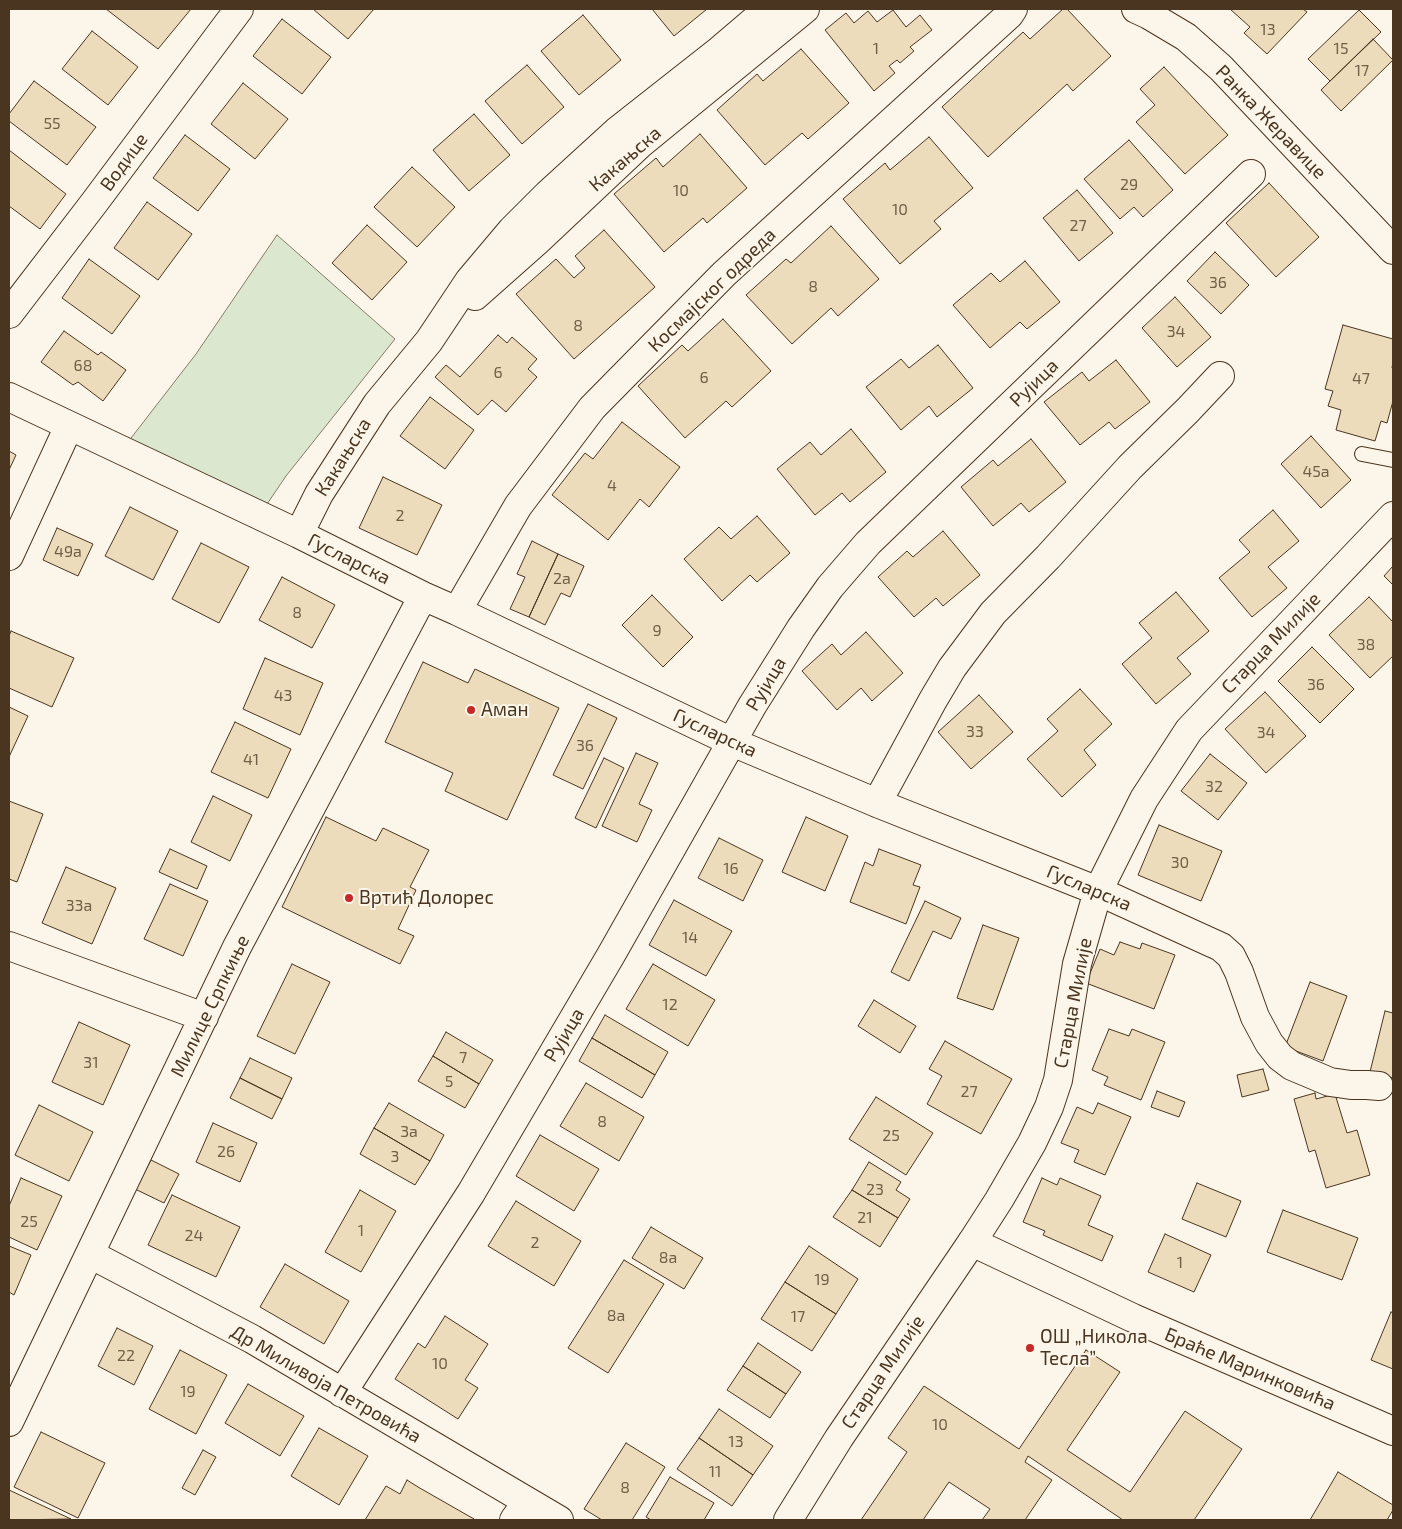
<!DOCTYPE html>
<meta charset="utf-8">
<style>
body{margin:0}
#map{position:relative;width:1402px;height:1529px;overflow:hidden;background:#fbf6e9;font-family:"Exo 2",sans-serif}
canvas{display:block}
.frame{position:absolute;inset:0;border:10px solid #4a3520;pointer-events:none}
</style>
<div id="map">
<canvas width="1402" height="1529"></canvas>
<div class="frame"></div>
</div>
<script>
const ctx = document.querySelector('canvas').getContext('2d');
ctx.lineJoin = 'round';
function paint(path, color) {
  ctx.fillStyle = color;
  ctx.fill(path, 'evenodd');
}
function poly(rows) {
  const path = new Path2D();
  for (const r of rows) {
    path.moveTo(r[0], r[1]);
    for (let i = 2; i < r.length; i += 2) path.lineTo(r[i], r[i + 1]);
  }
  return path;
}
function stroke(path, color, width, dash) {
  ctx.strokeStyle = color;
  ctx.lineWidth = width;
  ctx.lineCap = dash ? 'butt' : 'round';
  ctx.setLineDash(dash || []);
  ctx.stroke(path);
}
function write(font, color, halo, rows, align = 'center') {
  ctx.font = font + ' "Exo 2",sans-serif';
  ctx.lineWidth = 4;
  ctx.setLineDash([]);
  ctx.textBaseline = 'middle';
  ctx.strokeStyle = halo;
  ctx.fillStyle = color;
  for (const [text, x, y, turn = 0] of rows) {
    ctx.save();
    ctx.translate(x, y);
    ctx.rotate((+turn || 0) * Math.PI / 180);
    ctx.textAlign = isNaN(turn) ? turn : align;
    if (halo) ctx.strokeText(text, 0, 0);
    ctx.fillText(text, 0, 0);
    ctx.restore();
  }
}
const green = poly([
 [277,235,395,339,286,476,259,516,121,451,196,354,277,235]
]);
paint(green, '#dce7d0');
stroke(green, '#887966', 1);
const building = poly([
 [106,9,191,9,158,49,106,9],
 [313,9,374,9,348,39,313,9],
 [652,9,707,9,674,36,652,9],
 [1063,9,1067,9,1111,56,1073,91,1067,84,988,157,942,107,1023,32,1030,39,1063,9],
 [1230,9,1303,9,1307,12,1267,54,1244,33,1250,27,1230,9],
 [893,10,906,27,920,15,932,30,910,47,914,51,900,63,897,60,889,66,895,73,874,91,825,30,846,13,854,23,868,11,877,22,893,10],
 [1359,10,1381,32,1330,81,1308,59,1359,10],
 [583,15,621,60,579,95,541,51,583,15],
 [282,19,331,57,302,94,253,56,282,19],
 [92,31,138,67,108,105,62,69,92,31],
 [1373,39,1393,60,1341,111,1321,90,1373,39],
 [801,49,849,103,808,139,802,133,765,165,717,110,757,74,763,81,801,49],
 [527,65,564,107,522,144,485,101,527,65],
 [1164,67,1228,135,1185,174,1136,122,1155,105,1140,89,1164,67],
 [34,81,96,127,67,165,9,121,9,114,34,81],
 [243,83,288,119,255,159,211,124,243,83],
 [474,114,510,155,469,191,433,150,474,114],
 [700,134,747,188,707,223,703,218,664,252,614,194,656,158,663,167,700,134],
 [185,135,230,169,198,211,153,178,185,135],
 [929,137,973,188,934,221,941,229,900,264,843,199,885,163,890,170,929,137],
 [1129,140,1173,190,1143,217,1134,207,1120,219,1084,179,1129,140],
 [9,150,66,194,40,229,9,206,9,150],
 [412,167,455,207,417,247,374,207,412,167],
 [1269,183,1319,237,1276,277,1226,223,1269,183],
 [1077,190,1113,233,1079,261,1043,218,1077,190],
 [147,202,192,234,158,280,114,248,147,202],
 [367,225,407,262,372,300,332,263,367,225],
 [831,226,879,279,838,316,831,308,792,344,746,295,786,259,791,263,831,226],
 [604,230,655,287,574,359,516,294,556,259,574,278,585,268,575,256,604,230],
 [1215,252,1249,285,1221,314,1187,281,1215,252],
 [89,259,140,296,112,334,62,298,89,259],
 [1025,261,1060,302,1027,329,1020,322,990,348,953,305,991,273,1000,282,1025,261],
 [1175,297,1211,337,1177,367,1142,328,1175,297],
 [723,319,771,371,732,407,726,401,685,438,638,386,682,345,688,351,723,319],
 [1343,325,1393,339,1393,362,1392,368,1393,369,1393,401,1387,423,1381,421,1375,441,1336,430,1341,410,1328,406,1333,391,1325,389,1343,325],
 [64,331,98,355,101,352,126,370,103,401,78,382,73,385,41,362,64,331],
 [498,335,507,343,512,337,537,359,528,369,537,377,506,412,492,400,478,415,435,377,446,365,460,377,498,335],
 [938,345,973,388,937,417,929,406,901,430,866,387,901,359,909,368,938,345],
 [1116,360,1150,402,1115,429,1109,422,1080,445,1044,402,1082,372,1089,381,1116,360],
 [430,397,474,430,445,469,400,436,430,397],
 [622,422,680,467,649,507,640,499,608,540,552,495,585,453,593,459,622,422],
 [851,429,886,472,850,502,842,493,815,515,777,469,810,442,821,455,851,429],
 [1311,436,1351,480,1321,508,1281,464,1311,436],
 [1031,439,1066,482,1029,512,1021,503,993,526,961,487,993,460,998,466,1031,439],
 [9,451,16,455,9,470,9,451],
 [383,477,442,505,417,555,359,528,383,477],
 [130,507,178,531,153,580,105,556,130,507],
 [1273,510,1299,541,1268,567,1287,588,1252,617,1219,578,1250,552,1239,540,1273,510],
 [757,516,790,553,757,582,750,575,722,601,684,559,719,527,731,539,757,516],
 [57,528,93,544,78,576,43,560,57,528],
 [943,531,980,575,943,606,936,598,914,617,878,577,907,551,913,557,943,531],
 [532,541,558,554,529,617,510,609,525,577,517,574,532,541],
 [201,543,249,567,219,623,172,599,201,543],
 [558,554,584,566,570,597,561,593,545,625,529,617,558,554],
 [1393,566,1393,585,1384,576,1393,566],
 [282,577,335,605,312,648,259,620,282,577],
 [1176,592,1209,631,1177,658,1191,674,1156,704,1122,664,1152,638,1139,623,1176,592],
 [652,595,693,637,663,667,622,625,652,595],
 [1369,597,1393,622,1393,656,1370,678,1329,635,1369,597],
 [11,631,74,658,52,707,9,688,9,636,11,631],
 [866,632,903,673,872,701,861,688,837,710,802,671,832,644,841,655,866,632],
 [1312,647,1354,689,1320,723,1278,681,1312,647],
 [265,658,323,683,300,735,243,709,265,658],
 [423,662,468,683,475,669,559,708,507,820,445,791,453,773,385,742,423,662],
 [1080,689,1112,724,1084,750,1096,765,1062,797,1027,759,1058,731,1047,719,1080,689],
 [1265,692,1306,736,1266,773,1225,729,1265,692],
 [979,695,1013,732,971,769,938,732,979,695],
 [588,704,617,718,583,789,553,775,588,704],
 [9,707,28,716,9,757,9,707],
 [235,722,291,749,268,798,211,772,235,722],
 [636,753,658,763,639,804,652,810,637,842,602,826,636,753],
 [1210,754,1247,783,1218,820,1181,791,1210,754],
 [604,758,624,768,596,828,575,818,604,758],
 [213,796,252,815,230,861,191,842,213,796],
 [9,801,43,814,17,882,9,879,9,801],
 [326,817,376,841,383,828,429,850,410,887,416,890,398,929,414,936,400,964,282,907,326,817],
 [806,817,848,836,825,891,782,872,806,817],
 [1159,825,1222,851,1201,901,1138,875,1159,825],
 [719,838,763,860,743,901,698,878,719,838],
 [170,849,207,866,197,889,159,872,170,849],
 [879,849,921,865,913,885,920,887,906,924,850,902,865,862,873,866,879,849],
 [66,867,116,888,92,944,42,923,66,867],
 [170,884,208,901,183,956,144,939,170,884],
 [674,900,732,931,706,976,649,945,674,900],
 [925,901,961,918,951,939,933,931,909,981,891,972,925,901],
 [983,925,1019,938,993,1010,957,998,983,925],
 [1120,942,1140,949,1142,943,1175,955,1154,1009,1086,983,1100,949,1114,955,1120,942],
 [292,964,330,982,295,1054,257,1036,292,964],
 [653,964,715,1000,688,1046,626,1009,653,964],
 [1310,982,1347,996,1323,1061,1285,1047,1310,982],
 [874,1000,916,1026,900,1053,858,1026,874,1000],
 [1385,1011,1393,1013,1393,1078,1370,1072,1385,1011],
 [605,1015,668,1052,655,1075,592,1038,605,1015],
 [79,1022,130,1045,103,1105,52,1082,79,1022],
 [1109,1029,1129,1036,1132,1029,1165,1042,1141,1100,1104,1085,1108,1077,1092,1070,1109,1029],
 [446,1032,493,1060,479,1084,433,1056,446,1032],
 [592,1038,655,1075,642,1098,579,1061,592,1038],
 [945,1041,1012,1079,981,1134,927,1104,942,1076,929,1069,945,1041],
 [433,1056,479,1084,465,1108,418,1081,433,1056],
 [250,1058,292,1078,282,1099,240,1078,250,1058],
 [1263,1069,1269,1090,1242,1097,1237,1075,1263,1069],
 [240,1078,282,1099,272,1119,230,1098,240,1078],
 [586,1083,644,1117,619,1161,560,1126,586,1083],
 [1157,1091,1185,1102,1179,1117,1151,1107,1157,1091],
 [1315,1093,1316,1099,1335,1094,1347,1133,1357,1130,1370,1175,1326,1188,1315,1150,1309,1152,1294,1099,1315,1093],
 [876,1097,933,1133,906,1175,849,1139,876,1097],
 [389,1103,444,1135,430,1161,374,1128,389,1103],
 [1098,1103,1131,1117,1105,1175,1074,1162,1079,1150,1061,1143,1077,1107,1093,1114,1098,1103],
 [39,1105,93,1132,69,1181,15,1155,39,1105],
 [213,1123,257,1143,240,1182,196,1162,213,1123],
 [374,1128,430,1161,415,1185,360,1154,374,1128],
 [540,1135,599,1169,574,1211,516,1176,540,1135],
 [151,1160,179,1174,164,1203,135,1189,151,1160],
 [869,1162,901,1182,896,1190,910,1199,898,1218,852,1190,869,1162],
 [21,1178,62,1196,37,1250,9,1237,9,1206,21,1178],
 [1042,1178,1057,1185,1060,1178,1101,1196,1088,1225,1113,1236,1102,1261,1043,1235,1045,1231,1023,1222,1042,1178],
 [1197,1183,1241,1201,1226,1237,1182,1219,1197,1183],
 [360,1190,396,1211,361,1272,325,1252,360,1190],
 [852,1190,898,1218,880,1247,833,1217,852,1190],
 [172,1195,240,1227,216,1277,148,1245,172,1195],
 [516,1201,581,1241,554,1286,488,1246,516,1201],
 [1283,1210,1358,1238,1342,1280,1267,1252,1283,1210],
 [651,1227,703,1258,684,1289,632,1258,651,1227],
 [1165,1234,1211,1255,1194,1292,1148,1272,1165,1234],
 [9,1246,31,1255,14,1295,9,1292,9,1246],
 [809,1246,858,1279,836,1314,785,1282,809,1246],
 [624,1260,664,1284,608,1373,568,1348,624,1260],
 [285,1264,349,1301,324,1344,260,1307,285,1264],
 [785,1282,836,1314,812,1351,761,1319,785,1282],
 [1391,1312,1393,1313,1393,1369,1371,1360,1391,1312],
 [445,1316,488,1344,465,1380,478,1388,458,1419,395,1379,418,1343,425,1348,445,1316],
 [117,1328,153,1346,134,1385,98,1366,117,1328],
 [758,1343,801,1372,786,1394,743,1366,758,1343],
 [180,1350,227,1375,196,1434,149,1409,180,1350],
 [1086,1350,1120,1372,1067,1450,1130,1492,1185,1411,1242,1449,1194,1520,1123,1520,1028,1456,1025,1462,1052,1480,1025,1520,982,1520,990,1509,949,1482,923,1520,861,1520,907,1452,888,1438,924,1386,1019,1449,1086,1350],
 [743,1366,786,1394,770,1418,727,1390,743,1366],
 [248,1384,304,1416,280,1456,225,1423,248,1384],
 [719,1409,773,1446,753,1475,699,1438,719,1409],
 [319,1428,368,1456,339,1505,291,1476,319,1428],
 [41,1432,105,1463,78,1518,14,1487,41,1432],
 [699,1438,753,1475,732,1506,677,1469,699,1438],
 [626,1443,665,1467,632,1520,602,1520,584,1509,626,1443],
 [203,1450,216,1457,195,1495,182,1488,203,1450],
 [1338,1472,1393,1505,1393,1510,1387,1520,1310,1520,1338,1472],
 [670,1477,714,1503,704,1520,651,1520,646,1517,670,1477],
 [407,1480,418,1487,474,1519,473,1520,365,1520,386,1486,400,1494,407,1480],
 [9,1490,71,1519,9,1520,9,1490]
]);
paint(building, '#ecdcbc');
stroke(building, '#4a3520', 1);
const service = poly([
 [1362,454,1393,460]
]);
const minor = poly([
 [1136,9,1149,15,1186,37,1221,68,1393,250],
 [475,296,537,241,639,145,805,9],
 [9,314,94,203,239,9],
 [9,397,299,534,423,596,457,611,732,742,877,803,1098,891,1221,947,1231,956,1239,972,1255,1017,1269,1043,1280,1057,1292,1066,1330,1082,1351,1085,1367,1085,1379,1086],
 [299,534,319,494,377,404,429,341,469,281,512,230,548,194,617,131,720,50,768,9],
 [9,556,69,426],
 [457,611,518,506,592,408,724,274,1009,15,1013,9],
 [877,803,933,700,952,668,993,613,1048,557,1130,467,1188,410,1220,376],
 [9,946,204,1017],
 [972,1242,999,1200,1032,1143,1049,1107,1058,1080,1077,964,1098,891,1144,799,1189,730,1393,516],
 [90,1254,252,1339,559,1520],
 [342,1393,471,1193,611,955,752,706,801,628,830,587,868,543,1251,174],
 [9,1422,237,947,423,596],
 [514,1520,527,1502]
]);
const tertiary = poly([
 [788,1520,839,1438,972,1242,1133,1318,1393,1431]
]);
stroke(service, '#4a3520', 16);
stroke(minor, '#4a3520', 30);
stroke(tertiary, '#4a3520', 30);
stroke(service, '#fbf6e9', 14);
stroke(minor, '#fbf6e9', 28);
stroke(tertiary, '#fbf6e9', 28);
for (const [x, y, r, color] of [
 [471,710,5,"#c62828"],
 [349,898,5,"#c62828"],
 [1030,1348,5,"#c62828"]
]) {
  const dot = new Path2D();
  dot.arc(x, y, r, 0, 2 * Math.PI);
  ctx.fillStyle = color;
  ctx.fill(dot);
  stroke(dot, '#fbf6e9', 2);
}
write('16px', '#725f47', null, [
 ["13",1268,30],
 ["1",876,49],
 ["15",1341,49],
 ["17",1362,71],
 ["55",52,124],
 ["29",1129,185],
 ["10",681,191],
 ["10",900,210],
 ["27",1078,226],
 ["36",1218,283],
 ["8",813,287],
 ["8",578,326],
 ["34",1176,332],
 ["68",83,366],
 ["6",498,373],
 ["6",704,378],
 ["47",1361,379],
 ["45a",1316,472],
 ["4",612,486],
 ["2",400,516],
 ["49a",68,552],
 ["2a",562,579],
 ["8",297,613],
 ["9",657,631],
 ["38",1366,645],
 ["36",1316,685],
 ["43",283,696],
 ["33",975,732],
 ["34",1266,733],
 ["36",585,746],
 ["41",251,760],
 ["32",1214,787],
 ["30",1180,863],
 ["16",731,869],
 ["33a",79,906],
 ["14",690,938],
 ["12",670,1005],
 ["7",463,1058],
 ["31",91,1063],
 ["5",449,1082],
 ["27",969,1092],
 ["8",602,1122],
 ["3a",409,1132],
 ["25",891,1136],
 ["26",226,1152],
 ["3",395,1157],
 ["23",875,1190],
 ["21",865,1218],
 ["25",29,1222],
 ["1",361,1231],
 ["24",194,1236],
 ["2",535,1243],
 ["8a",668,1258],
 ["1",1180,1263],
 ["19",822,1280],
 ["8a",616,1316],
 ["17",798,1317],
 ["22",126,1356],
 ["10",440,1364],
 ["19",188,1392],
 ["10",940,1425],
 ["13",736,1442],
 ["11",715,1472],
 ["8",625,1488]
]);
write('19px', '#4a3520', '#fbf6e9', [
 ["Ранка Жеравице",1271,122,46],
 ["Какањска",625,159,-41],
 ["Водице",124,162,-54],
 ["Космајског одреда",712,290,-44],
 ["Рујица",1034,383,-44],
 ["Какањска",343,457,-58],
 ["Гусларска",349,559,27],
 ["Старца Милије",1271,643,-46],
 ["Рујица",766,684,-59],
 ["Гусларска",715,733,25],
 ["Гусларска",1089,888,23],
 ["Старца Милије",1073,1003,-79],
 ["Милице Српкиње",210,1006,-64],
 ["Рујица",564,1035,-59],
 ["Браће Маринковића",1250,1369,23],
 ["Старца Милије",883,1372,-56],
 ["Др Миливоја Петровића",326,1384,30]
]);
write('19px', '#4a3520', '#fbf6e9', [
 ["Аман",481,710],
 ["Вртић Долорес",359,898],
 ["ОШ „Никола",1040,1337],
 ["Тесла”",1040,1359]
], 'left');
</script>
